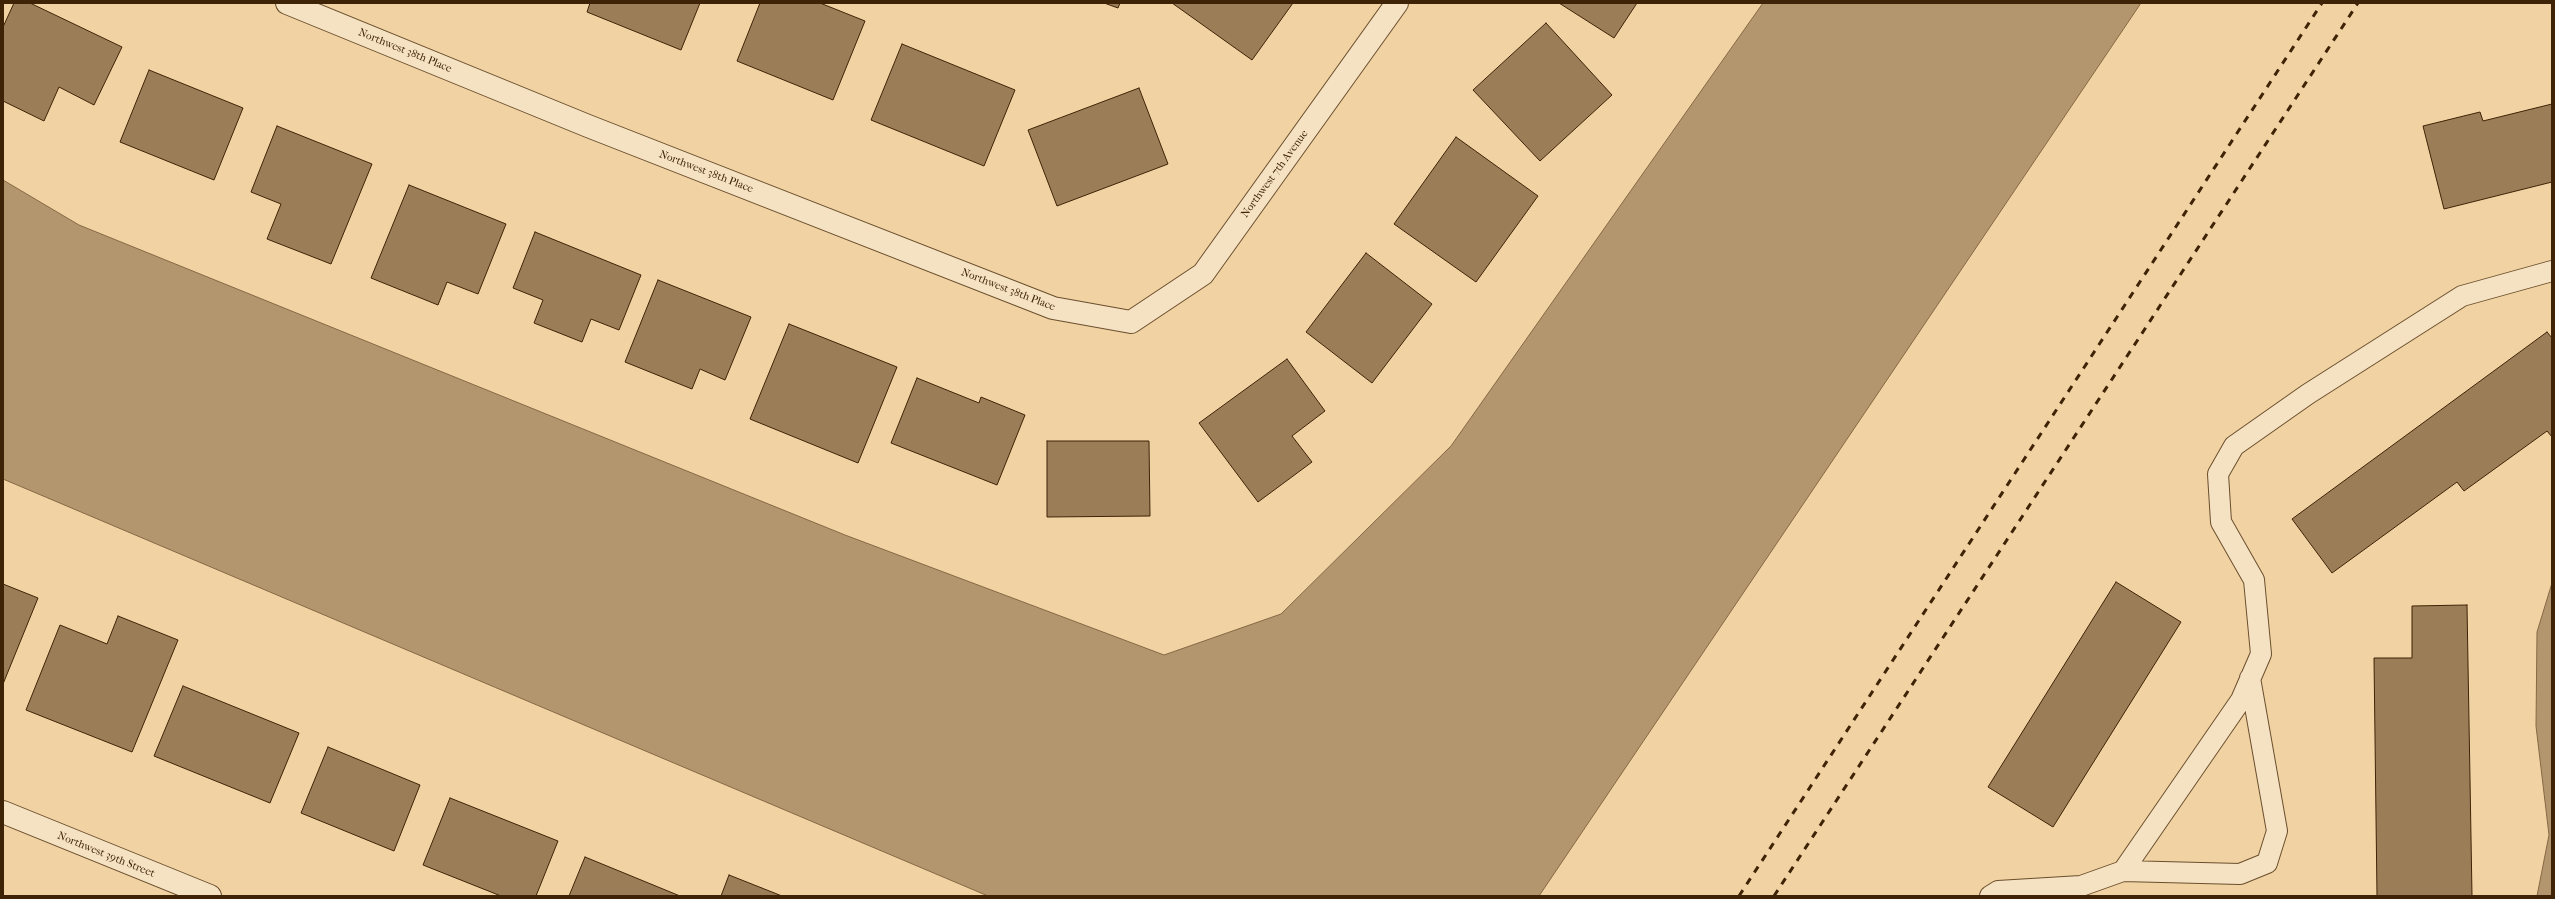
<!DOCTYPE html>
<style>
body{margin:0}
#map{position:relative;width:2555px;height:899px;overflow:hidden;background:#f0d2a3;font-family:"IM FELL French Canon",serif}
canvas{display:block}
.frame{position:absolute;inset:0;border:4px solid #3f2306;pointer-events:none}
</style>
<div id="map">
<canvas width="2555" height="899"></canvas>
<div class="frame"></div>
</div>
<script>
const ctx = document.querySelector('canvas').getContext('2d');
ctx.lineJoin = 'round';
function paint(path, color) {
  ctx.fillStyle = color;
  ctx.fill(path, 'evenodd');
}
function poly(rows) {
  const path = new Path2D();
  for (const r of rows) {
    path.moveTo(r[0], r[1]);
    for (let i = 2; i < r.length; i += 2) path.lineTo(r[i], r[i + 1]);
  }
  return path;
}
function stroke(path, color, width, dash) {
  ctx.strokeStyle = color;
  ctx.lineWidth = width;
  ctx.lineCap = dash ? 'butt' : 'round';
  ctx.setLineDash(dash || []);
  ctx.stroke(path);
}
function write(font, color, halo, rows, align = 'center') {
  ctx.font = font + ' "IM FELL French Canon",serif';
  ctx.lineWidth = 3;
  ctx.setLineDash([]);
  ctx.textBaseline = 'middle';
  ctx.strokeStyle = halo;
  ctx.fillStyle = color;
  for (const [text, x, y, turn = 0] of rows) {
    ctx.save();
    ctx.translate(x, y);
    ctx.rotate((+turn || 0) * Math.PI / 180);
    ctx.textAlign = isNaN(turn) ? turn : align;
    if (halo) ctx.strokeText(text, 0, 0);
    ctx.fillText(text, 0, 0);
    ctx.restore();
  }
}
const water = poly([
 [1763,3,2141,3,1539,896,988,896,3,479,3,180,79,225,845,535,1164,655,1281,614,1451,446,1763,3],
 [2552,583,2552,896,2537,896,2549,835,2536,726,2537,632,2552,583]
]);
paint(water, '#b4966e');
stroke(water, '#856844', 1);
const building = poly([
 [14,3,30,3,122,47,94,105,59,87,44,121,3,101,3,27,14,3],
 [590,3,700,3,681,50,587,12,590,3],
 [760,3,820,3,865,21,833,100,737,61,760,3],
 [1104,3,1120,3,1118,8,1104,3],
 [1172,3,1293,3,1252,60,1172,3],
 [1559,3,1637,3,1614,38,1559,3],
 [1546,23,1612,95,1540,161,1473,90,1546,23],
 [902,44,1015,90,984,166,871,120,902,44],
 [149,70,243,108,214,180,120,142,149,70],
 [1139,88,1168,164,1057,206,1028,130,1139,88],
 [2552,104,2552,182,2444,209,2423,126,2480,112,2483,121,2552,104],
 [277,126,372,164,331,264,267,239,281,204,251,192,277,126],
 [1456,137,1538,196,1476,282,1394,224,1456,137],
 [409,185,506,224,478,294,447,282,438,305,371,278,409,185],
 [535,232,641,275,619,330,591,319,582,342,534,323,543,300,513,288,535,232],
 [1366,253,1432,304,1372,383,1306,332,1366,253],
 [658,280,751,317,725,380,700,369,692,389,625,362,658,280],
 [789,324,897,367,858,463,750,419,789,324],
 [2547,332,2552,338,2552,437,2547,431,2464,491,2457,482,2332,573,2292,519,2547,332],
 [1287,359,1325,411,1292,436,1312,462,1258,502,1199,423,1287,359],
 [917,378,979,403,981,397,1025,415,997,485,891,443,917,378],
 [1047,441,1149,441,1150,516,1047,517,1047,441],
 [2116,582,2181,622,2053,827,1988,787,2116,582],
 [3,584,38,598,3,684,3,584],
 [2467,605,2472,896,2377,896,2374,658,2412,658,2412,606,2467,605],
 [118,616,178,640,132,752,26,710,60,625,107,644,118,616],
 [183,686,299,733,270,803,154,756,183,686],
 [328,747,420,785,394,851,301,813,328,747],
 [450,798,558,841,536,896,501,896,423,865,450,798],
 [585,857,680,896,569,896,585,857],
 [729,875,782,896,721,896,729,875]
]);
paint(building, '#9b7e58');
stroke(building, '#3f2306', 1);
const service = poly([
 [2123,871,2240,874,2267,863,2277,831,2250,678],
 [1990,896,1998,891,2081,886,2123,871,2241,700,2261,654,2254,580,2221,522,2218,474,2234,446,2308,394,2462,296,2552,271]
]);
const minor = poly([
 [287,3,588,126,1053,308,1131,322,1203,274,1397,3],
 [3,812,210,896]
]);
stroke(service, '#6b4f2d', 22);
stroke(minor, '#6b4f2d', 24);
stroke(service, '#f5e2c3', 20);
stroke(minor, '#f5e2c3', 22);
stroke(poly([
 [1739,896,2322,3],
 [1774,896,2358,3]
]), '#3f2306', 3, [7, 7]);
write('11px', '#3f2306', '#f5e2c3', [
 ["Northwest 38th Place",405,51,22],
 ["Northwest 38th Place",706,172,21],
 ["Northwest 7th Avenue",1275,174,-54],
 ["Northwest 38th Place",1008,290,21],
 ["Northwest 39th Street",106,855,22]
]);
</script>
